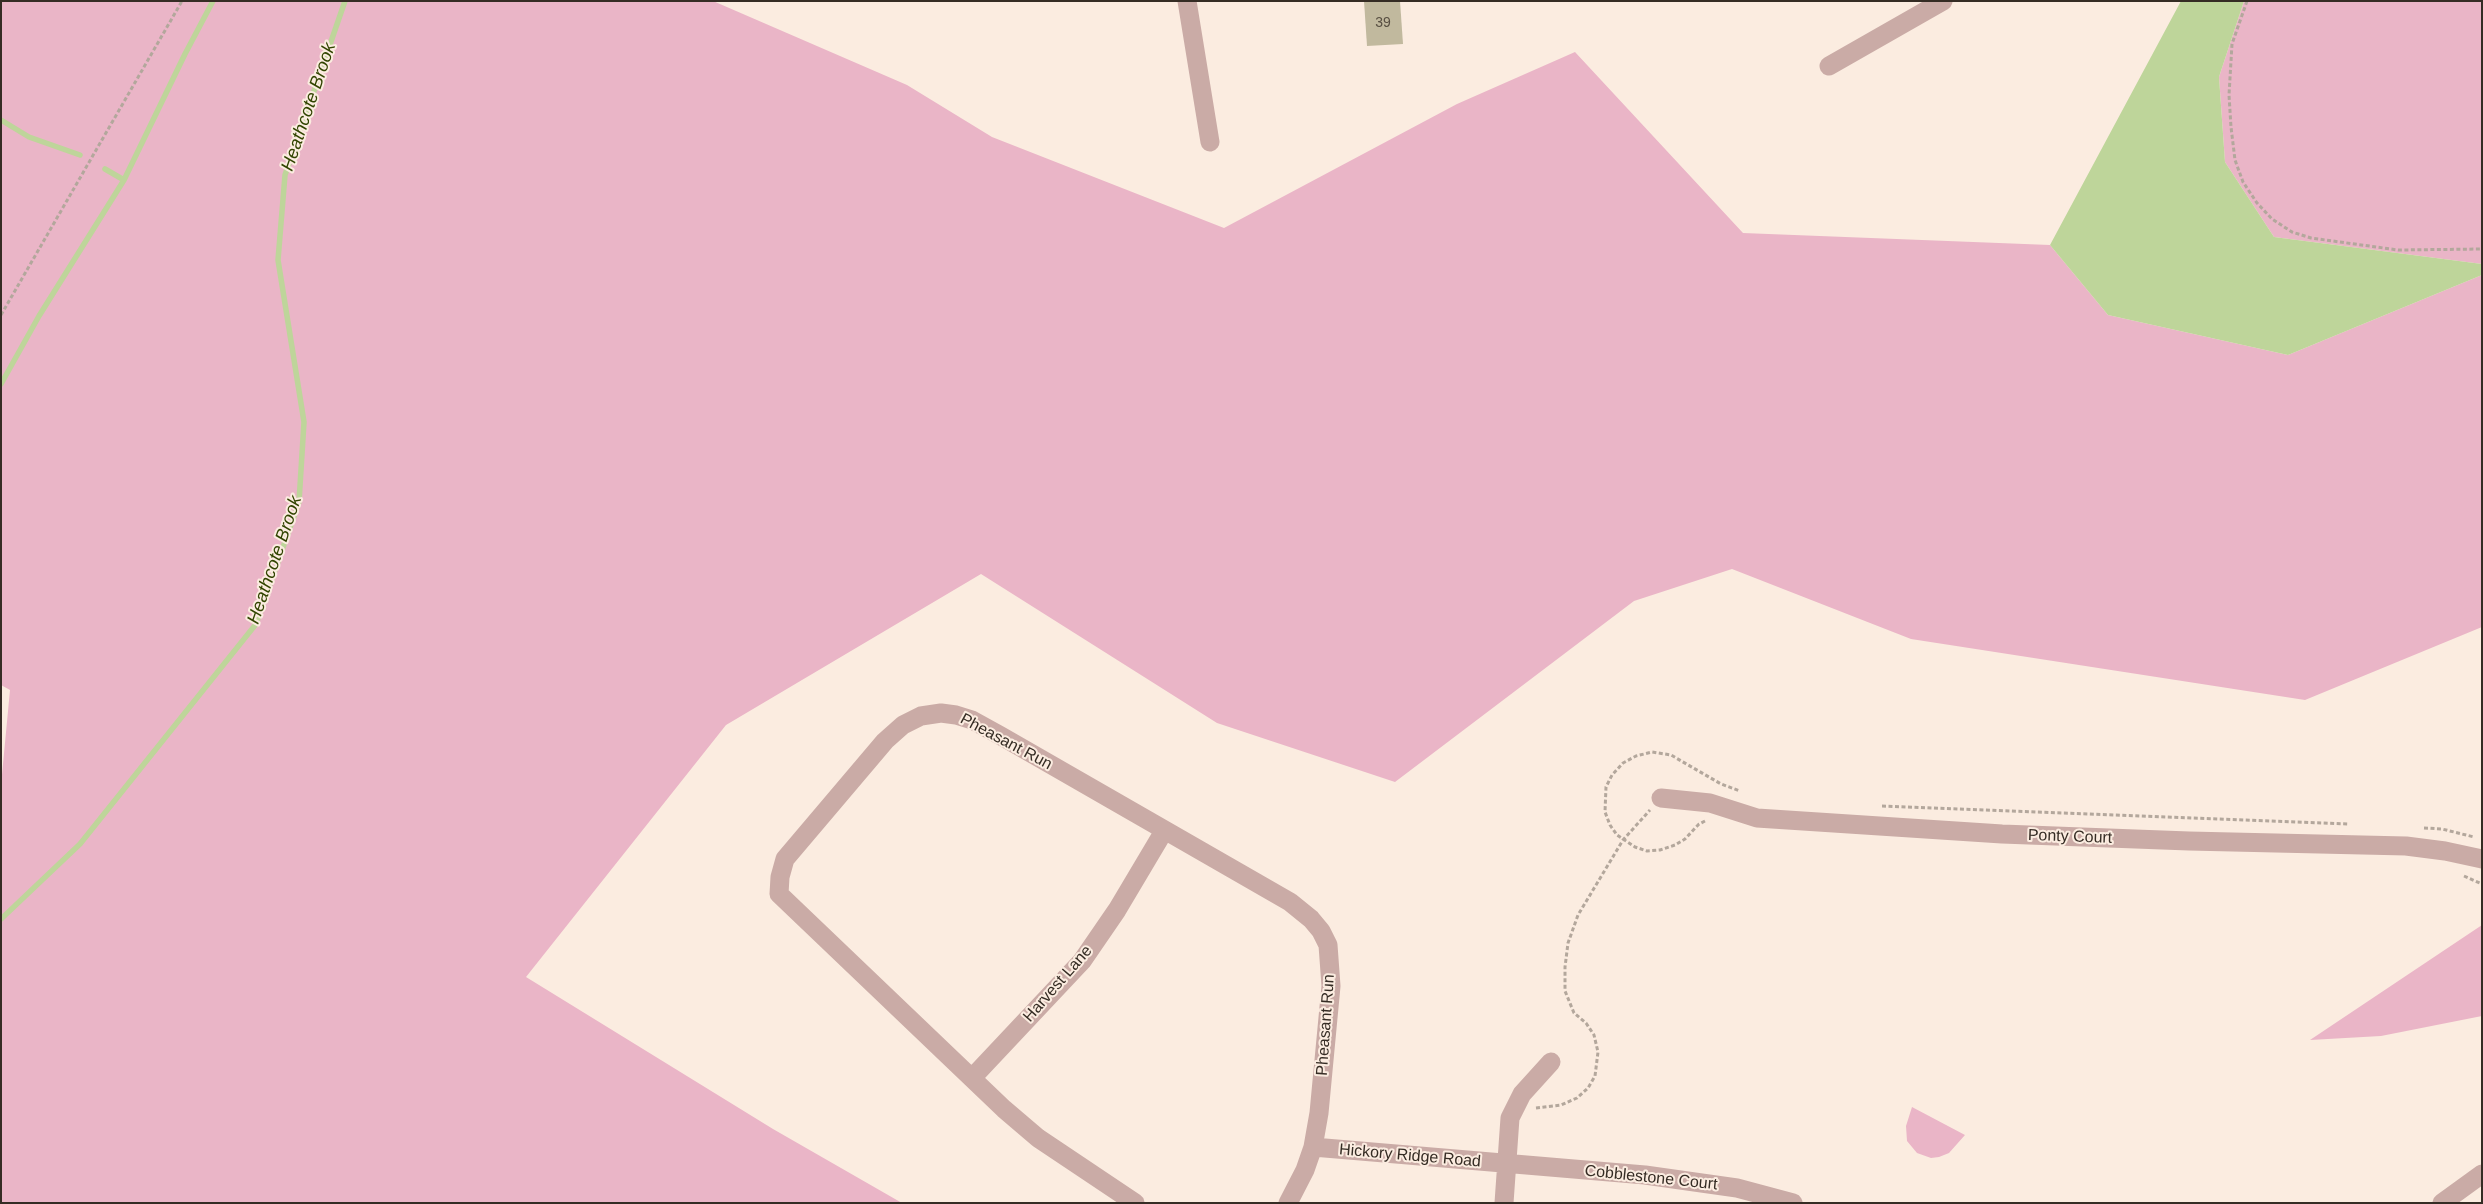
<!DOCTYPE html>
<style>
body{margin:0}
#map{position:relative;width:2483px;height:1204px;overflow:hidden;background:#fbece0;font-family:Helvetica,sans-serif}
canvas{display:block}
.frame{position:absolute;inset:0;border:2px solid #352c24;pointer-events:none}
</style>
<div id="map">
<canvas width="2483" height="1204"></canvas>
<div class="frame"></div>
</div>
<script>
const ctx = document.querySelector('canvas').getContext('2d');
ctx.lineJoin = 'round';
function paint(path, color) {
  ctx.fillStyle = color;
  ctx.fill(path, 'evenodd');
}
function poly(rows) {
  const path = new Path2D();
  for (const r of rows) {
    path.moveTo(r[0], r[1]);
    for (let i = 2; i < r.length; i += 2) path.lineTo(r[i], r[i + 1]);
  }
  return path;
}
function stroke(path, color, width, dash) {
  ctx.strokeStyle = color;
  ctx.lineWidth = width;
  ctx.lineCap = dash ? 'butt' : 'round';
  ctx.setLineDash(dash || []);
  ctx.stroke(path);
}
function write(font, color, halo, rows, align = 'center') {
  ctx.font = font + ' Helvetica,sans-serif';
  ctx.lineWidth = 4;
  ctx.setLineDash([]);
  ctx.textBaseline = 'middle';
  ctx.strokeStyle = halo;
  ctx.fillStyle = color;
  for (const [text, x, y, turn = 0] of rows) {
    ctx.save();
    ctx.translate(x, y);
    ctx.rotate((+turn || 0) * Math.PI / 180);
    ctx.textAlign = isNaN(turn) ? turn : align;
    if (halo) ctx.strokeText(text, 0, 0);
    ctx.fillText(text, 0, 0);
    ctx.restore();
  }
}
paint(poly([
 [1,1,713,1,907,85,992,137,1224,228,1457,104,1575,52,1743,233,2050,245,2108,315,2288,355,2482,275,2482,627,2305,700,1911,639,1732,569,1634,601,1395,782,1217,723,981,574,726,725,526,977,773,1129,902,1203,1,1203,1,785,10,690,1,685],
 [2244,1,2482,1,2482,264,2274,237,2225,162,2219,77],
 [2482,925,2482,1016,2381,1036,2310,1040],
 [1912,1107,1965,1135,1949,1153,1939,1157,1931,1158,1917,1153,1907,1141,1906,1126]
]), '#eab5c7');
paint(poly([
 [2181,1,2244,1,2219,77,2225,162,2274,237,2482,264,2482,275,2288,355,2108,315,2050,245]
]), '#bed59a');
stroke(poly([
 [1,120,29,137,80,155],
 [105,169,124,180],
 [1,384,39,316,124,180,185,54,213,1],
 [1,919,80,844,256,624,299,502,304,422,278,260,285,175,345,1]
]), '#bed59a', 5.5);
paint(poly([
 [1364,1,1400,1,1403,44,1367,46]
]), '#c1b99e');
stroke(poly([
 [2247,1,2232,44,2229,95,2231,127,2235,160,2243,182,2257,203,2272,219,2292,232,2311,238,2398,250,2482,249],
 [1,315,182,1],
 [1882,806,2348,824],
 [1705,821,1699,824,1685,839,1675,845,1660,850,1647,851,1635,847,1617,835,1610,825,1605,812,1606,787,1612,775,1623,763,1636,756,1652,752,1671,755,1721,784,1740,791],
 [2424,828,2442,829,2474,837],
 [2464,876,2482,884],
 [1536,1108,1561,1105,1577,1098,1588,1088,1595,1076,1598,1052,1594,1035,1586,1023,1574,1013,1565,991,1565,967,1568,943,1578,915,1623,840,1650,810]
]), '#b3a79c', 3, [4, 2.5]);
stroke(poly([
 [1187,1,1210,142],
 [1829,66,1943,1],
 [1661,798,1710,803,1757,818,2002,834,2189,841,2406,846,2445,851,2482,859],
 [972,1078,1082,961,1117,910,1164,831],
 [1313,1147,1645,1175,1737,1188,1793,1203],
 [1135,1203,1038,1138,1004,1109,779,894,780,877,785,859,885,741,903,725,921,716,941,713,956,715,972,720,1001,736,1290,902,1311,919,1321,931,1328,945,1331,986,1319,1113,1313,1147,1305,1170,1288,1203],
 [1504,1203,1510,1118,1522,1094,1551,1062],
 [2442,1203,2482,1174]
]), '#caaba6', 19);
write('14px', '#584f42', null, [
 ["39",1383,23]
]);
write('16px', '#352c24', '#fbece0', [
 ["Pheasant Run",1006,742,28],
 ["Ponty Court",2070,837,2],
 ["Harvest Lane",1058,984,-49],
 ["Pheasant Run",1326,1025,-86],
 ["Hickory Ridge Road",1410,1156,5],
 ["Cobblestone Court",1651,1178,6]
]);
write('italic 18px', '#314400', '#fbece0', [
 ["Heathcote Brook",309,107,-71],
 ["Heathcote Brook",275,560,-71]
]);
</script>
